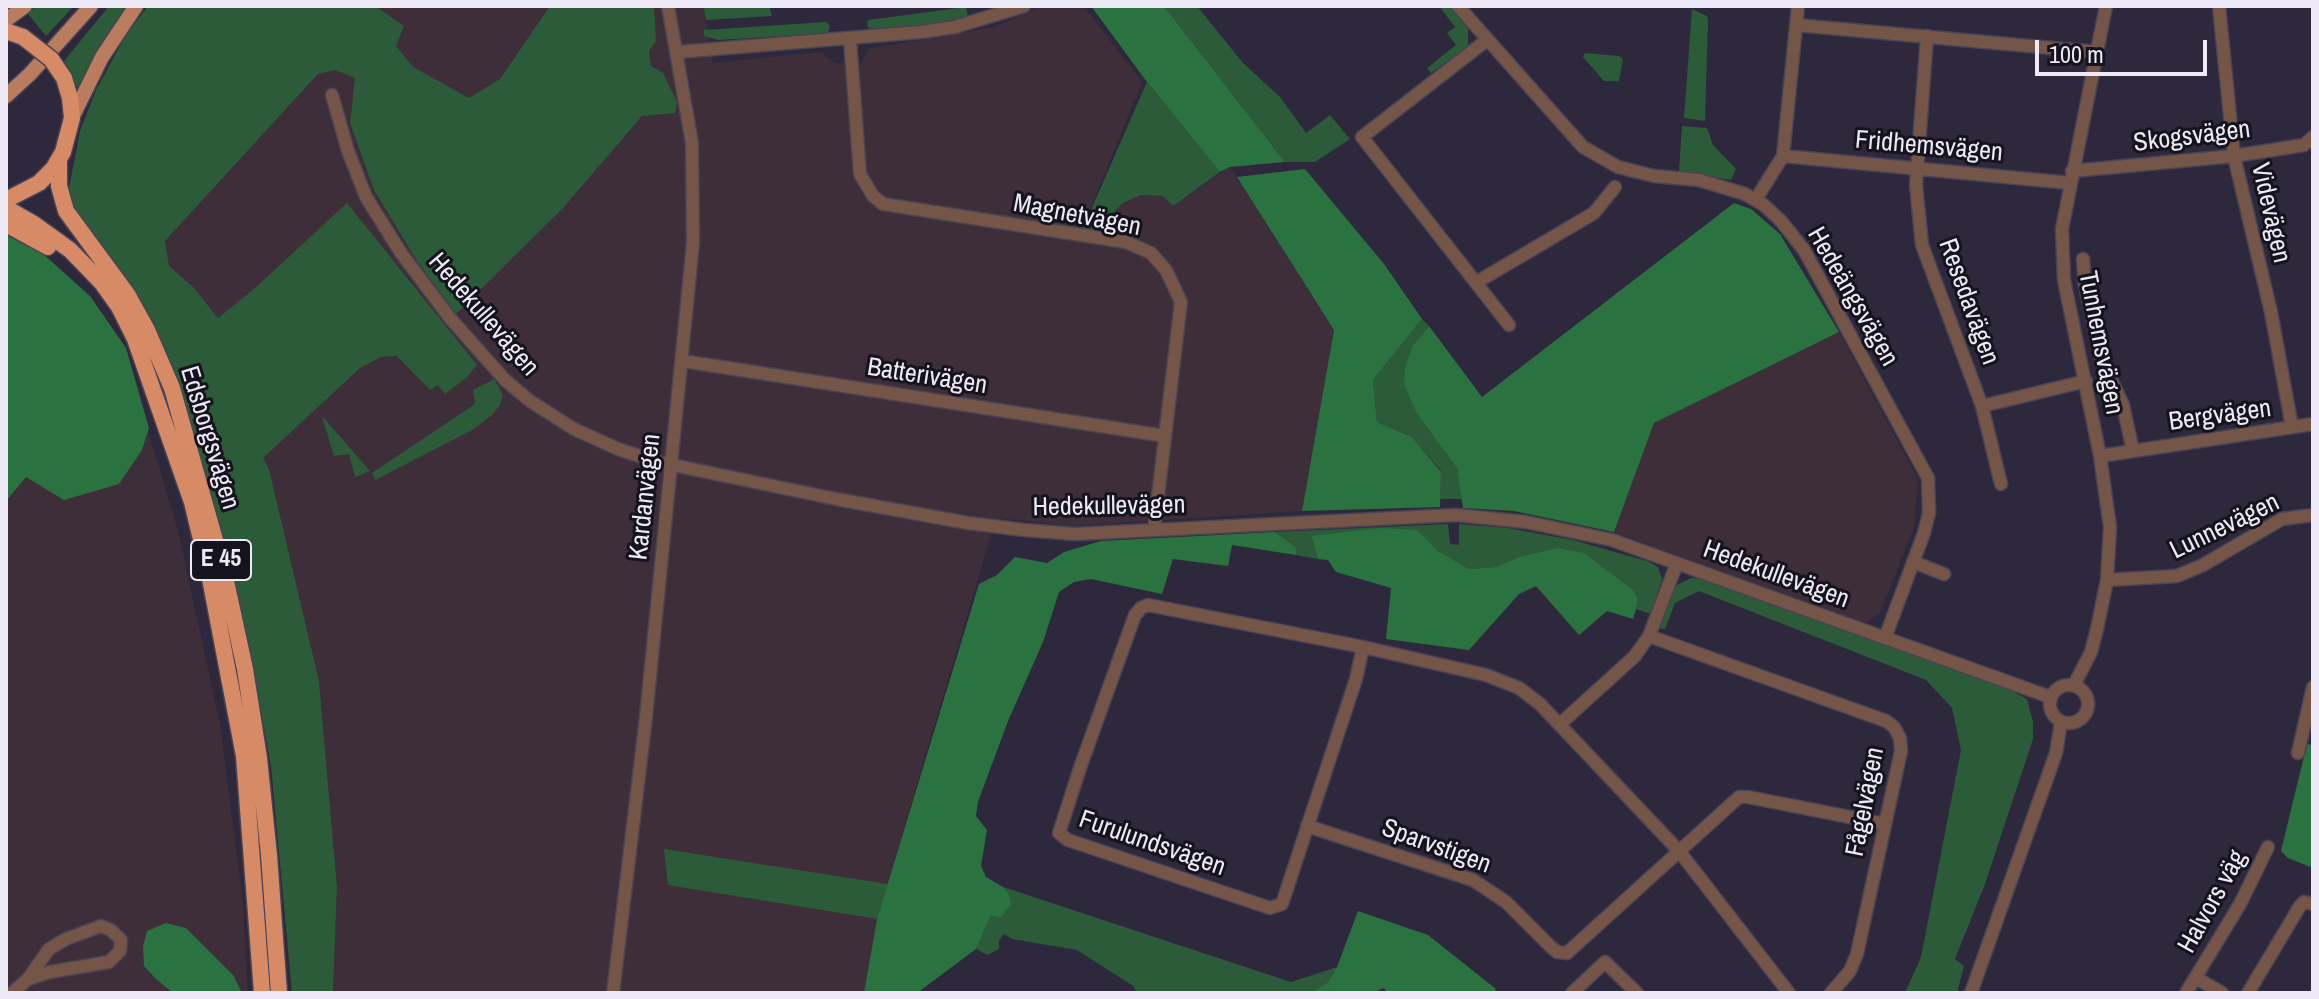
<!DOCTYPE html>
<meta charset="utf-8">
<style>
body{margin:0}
#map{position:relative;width:2319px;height:999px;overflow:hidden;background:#2e283c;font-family:"Archivo Narrow",sans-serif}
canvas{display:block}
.frame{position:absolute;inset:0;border:8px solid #ede9f7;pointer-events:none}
.scale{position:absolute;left:2035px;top:40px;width:172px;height:36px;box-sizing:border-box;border:4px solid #ede9f7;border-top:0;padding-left:10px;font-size:24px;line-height:28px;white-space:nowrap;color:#ede9f7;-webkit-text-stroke:6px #15131c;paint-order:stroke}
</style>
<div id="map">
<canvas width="2319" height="999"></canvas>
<div class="frame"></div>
<div class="scale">100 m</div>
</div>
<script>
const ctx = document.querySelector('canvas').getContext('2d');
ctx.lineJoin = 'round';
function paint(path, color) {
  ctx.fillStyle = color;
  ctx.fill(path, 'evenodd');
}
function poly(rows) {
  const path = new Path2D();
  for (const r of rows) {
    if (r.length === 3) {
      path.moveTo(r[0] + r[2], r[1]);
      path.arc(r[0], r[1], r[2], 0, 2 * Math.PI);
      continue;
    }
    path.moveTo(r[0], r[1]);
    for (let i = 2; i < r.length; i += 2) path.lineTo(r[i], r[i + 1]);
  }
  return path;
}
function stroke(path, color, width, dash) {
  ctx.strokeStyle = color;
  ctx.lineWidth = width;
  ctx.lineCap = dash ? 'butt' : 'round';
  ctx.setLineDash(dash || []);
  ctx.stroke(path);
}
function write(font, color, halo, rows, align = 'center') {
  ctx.font = font + ' "Archivo Narrow",sans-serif';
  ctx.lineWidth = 6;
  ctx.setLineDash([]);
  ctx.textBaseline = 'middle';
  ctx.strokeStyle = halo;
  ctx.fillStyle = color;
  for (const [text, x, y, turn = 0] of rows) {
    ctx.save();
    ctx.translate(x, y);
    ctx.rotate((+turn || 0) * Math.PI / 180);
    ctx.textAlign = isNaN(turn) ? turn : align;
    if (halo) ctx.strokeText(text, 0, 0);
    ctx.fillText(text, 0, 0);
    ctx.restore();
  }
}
paint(poly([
 [345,6,703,6,713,63,821,52,835,63,861,64,868,49,994,27,1043,6,1084,6,1142,82,1083,227,1097,228,1123,203,1141,195,1163,196,1172,205,1176,204,1230,167,1334,330,1302,511,1073,526,996,518,877,919,864,993,333,993,337,887,319,681,269,469,196,350,171,287,165,241,318,74],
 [6,241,69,277,127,361,178,531,220,724,243,902,248,993,6,993],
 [1839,332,1918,479,1914,527,1880,613,1867,622,1847,618,1614,532,1654,423]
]), '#3e2e39');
paint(poly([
 [36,6,74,6,46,36,28,14],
 [109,6,130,6,79,90,64,61],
 [148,6,375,6,404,26,396,46,413,67,469,98,500,79,550,6,654,6,656,41,649,51,651,66,663,73,677,102,675,113,642,116,563,208,456,314,417,261,374,190,350,123,355,78,335,70,318,74,165,241,169,266,194,288,218,318,254,289,347,203,477,365,467,377,445,394,438,385,430,390,397,356,381,357,360,368,263,458,269,469,319,681,337,887,333,993,292,993,271,766,252,662,161,342,138,297,74,207,69,188,80,131,96,90,127,33],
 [703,6,769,6,772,16,706,20],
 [1164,6,1197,6,1243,63,1280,97,1306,133,1330,115,1350,139,1315,162,1285,162],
 [1439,6,1450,6,1468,28,1468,47,1431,73,1427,68,1456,45,1447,33,1455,27],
 [966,7,968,17,958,21,913,27,870,29,867,26,868,20],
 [1692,9,1707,16,1708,20,1705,121,1684,118],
 [826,22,830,26,828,33,718,40,704,36,704,30],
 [1585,53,1619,56,1623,59,1619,81,1604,81,1583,57],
 [1147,82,1220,172,1176,204,1172,205,1163,196,1141,195,1123,203,1097,229,1083,228],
 [1682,126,1707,128,1713,145,1736,169,1731,180,1679,171],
 [1422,319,1429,326,1413,345,1448,453,1457,468,1463,499,1440,499,1441,471,1412,437,1377,422,1373,380],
 [494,379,503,395,500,405,492,415,474,429,375,480,372,473,475,404,473,390],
 [322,417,323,417,370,471,355,477,349,454,334,456],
 [1448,524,1450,544,1459,545,1459,524,1508,528,1573,540,1647,561,1658,567,1662,579,1651,614,1636,609,1638,600,1557,548,1522,556,1495,567,1469,569,1437,550,1418,530,1311,537,1318,559,1296,555,1295,546,1275,532],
 [1691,578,1702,579,2003,686,2027,699,2033,722,2033,739,1985,884,1955,959,1964,966,1957,993,1905,993,1921,957,1961,750,1952,708,1926,680,1699,591,1675,603,1665,629,1658,628,1675,586],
 [664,849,888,884,877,919,668,885],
 [1003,887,1291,982,1337,967,1328,982,1311,993,1137,993,1133,986,1077,950,1012,939,1004,934,999,940,999,949,987,955,976,949,991,914,1009,894]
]), '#2b5b38');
paint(poly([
 [1091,6,1164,6,1285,162,1230,167,1220,172,1147,82],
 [1305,169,1384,264,1422,319,1373,380,1377,422,1412,437,1441,472,1440,507,1302,511,1334,330,1237,177],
 [1734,203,1751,209,1780,234,1839,332,1654,423,1614,532,1514,511,1463,508,1457,468,1416,412,1404,384,1405,367,1413,345,1429,326,1482,397],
 [6,235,42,253,90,296,126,348,149,428,142,450,119,484,64,500,26,477,6,501],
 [1381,528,1418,530,1437,550,1469,569,1495,567,1522,556,1557,548,1584,553,1634,591,1638,600,1636,609,1633,619,1607,611,1579,635,1536,586,1519,594,1469,650,1386,639,1391,588,1336,572,1328,560,1318,559,1311,536],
 [1275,532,1296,547,1296,555,1232,545,1228,566,1173,559,1162,594,1091,579,1074,582,1059,592,1043,642,1008,721,978,802,976,816,987,830,981,866,986,877,1003,887,1009,894,1011,904,1000,918,991,915,976,949,917,993,864,993,877,919,979,584,997,575,1015,557,1047,563,1064,552,1101,541],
 [2307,744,2313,745,2313,868,2288,858,2281,851],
 [1358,911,1428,935,1496,989,1494,993,1387,993,1384,988,1372,993,1311,993,1328,982,1337,967],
 [166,923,186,928,233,975,242,993,173,993,155,978,144,966,143,946,147,931]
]), '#2b7241');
const minor = poly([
 [1458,6,1583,147,1618,167,1654,176,1699,180,1745,194,1764,205,1781,221,1804,250,1928,478,1929,513,1924,533,1885,638],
 [2219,6,2234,156,2271,312,2292,427],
 [1796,25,2096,52],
 [1927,36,1916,185,1922,245,1982,406,2001,484],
 [850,39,860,174,873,196,883,204,1126,242,1151,253,1166,270,1181,302,1154,530],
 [1487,40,1362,137,1509,325],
 [678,52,921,32,955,27,1024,6],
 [332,95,348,151,366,197,401,253,450,318,505,380,530,401,574,429,618,449,658,462,836,499,968,523,1024,530,1075,534,1456,515,1526,522,1612,540,2050,697],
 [1783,156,2070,183],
 [2072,171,2234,156,2304,145,2313,137],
 [1756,199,1783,156,1798,6],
 [2083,259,2085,285,2102,360,2123,405,2133,451],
 [1477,282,1594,213,1615,187],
 [683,361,1165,436],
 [1982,406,2086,381],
 [2100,456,2313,424],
 [1913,562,1944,574],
 [2107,580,2177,576,2203,565,2282,519,2313,515],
 [1649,636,1677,563],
 [1363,647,1356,679,1282,904,1270,908,1068,840,1059,833,1081,765,1135,615,1141,608,1148,605,1363,647,1486,675,1519,688,1540,704,1679,851,1789,993],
 [2069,704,19],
 [2074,685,2091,652,2097,629,2107,580,2110,527,2100,456,2064,280,2062,229,2106,6],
 [1560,724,1635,656,1649,636,1886,721,1894,727,1900,738,1901,751,1857,954,1850,971,1831,993],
 [2298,753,2313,687],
 [1307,826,1473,880,1506,902,1550,946,1557,952,1567,953,1739,797,1748,797,1885,824],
 [2196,978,2222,993],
 [12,993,28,979,49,949,66,939,101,926,111,930,121,940,120,951,109,962,50,972,28,979],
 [613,993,646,717,693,243,692,143,668,6],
 [1572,993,1605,962,1637,993],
 [1971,993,2056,753,2061,722],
 [2186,993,2240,904,2268,847],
 [2248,993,2300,906,2304,902,2313,904]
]);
const major = poly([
 [6,20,25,6],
 [6,96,30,74,91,6],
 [72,118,102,57,136,6]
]);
const highway = poly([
 [6,31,23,37],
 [59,160,59,186,66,211,127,294,147,330,172,388,224,572,245,669,259,758,269,855,279,993],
 [6,200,39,183,53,169,63,152,72,118,70,98,64,78],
 [6,208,34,224,70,250,102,283,119,307,135,339,192,502,208,568,244,756,262,993],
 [6,224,48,247]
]);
stroke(minor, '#494356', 15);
stroke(major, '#494356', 17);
stroke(highway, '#494356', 19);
stroke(minor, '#745547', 12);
stroke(major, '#ba7c5e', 14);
stroke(highway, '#d68b66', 16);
const highwayBridge = poly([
 [23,37,51,59,64,78]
]);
stroke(highwayBridge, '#494356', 19, []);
stroke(highwayBridge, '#d68b66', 16);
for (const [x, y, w] of [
 [221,560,60]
]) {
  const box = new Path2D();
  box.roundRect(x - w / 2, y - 20, w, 40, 6);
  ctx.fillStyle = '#15131c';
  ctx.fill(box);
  stroke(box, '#ede9f7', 2);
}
write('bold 24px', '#ede9f7', null, [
 ["E 45",221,560]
]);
write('26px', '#ede9f7', '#15131c', [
 ["Skogsvägen",2192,137,-7],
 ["Fridhemsvägen",1929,147,5],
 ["Videvägen",2270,213,77],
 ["Magnetvägen",1077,216,11],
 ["Hedeängsvägen",1852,297,60],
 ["Resedavägen",1968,302,70],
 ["Hedekullevägen",483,315,49],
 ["Tunhemsvägen",2100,343,79],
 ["Batterivägen",927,377,9],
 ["Bergvägen",2220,416,-8],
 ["Edsborgsvägen",209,438,73],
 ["Kardanvägen",646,497,-84],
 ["Hedekullevägen",1109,507,-1],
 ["Lunnevägen",2225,527,-26],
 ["Hedekullevägen",1776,575,20],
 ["Fågelvägen",1866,802,-79],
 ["Furulundsvägen",1152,844,19],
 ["Sparvstigen",1436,847,20],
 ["Halvors väg",2213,902,-61]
]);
</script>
